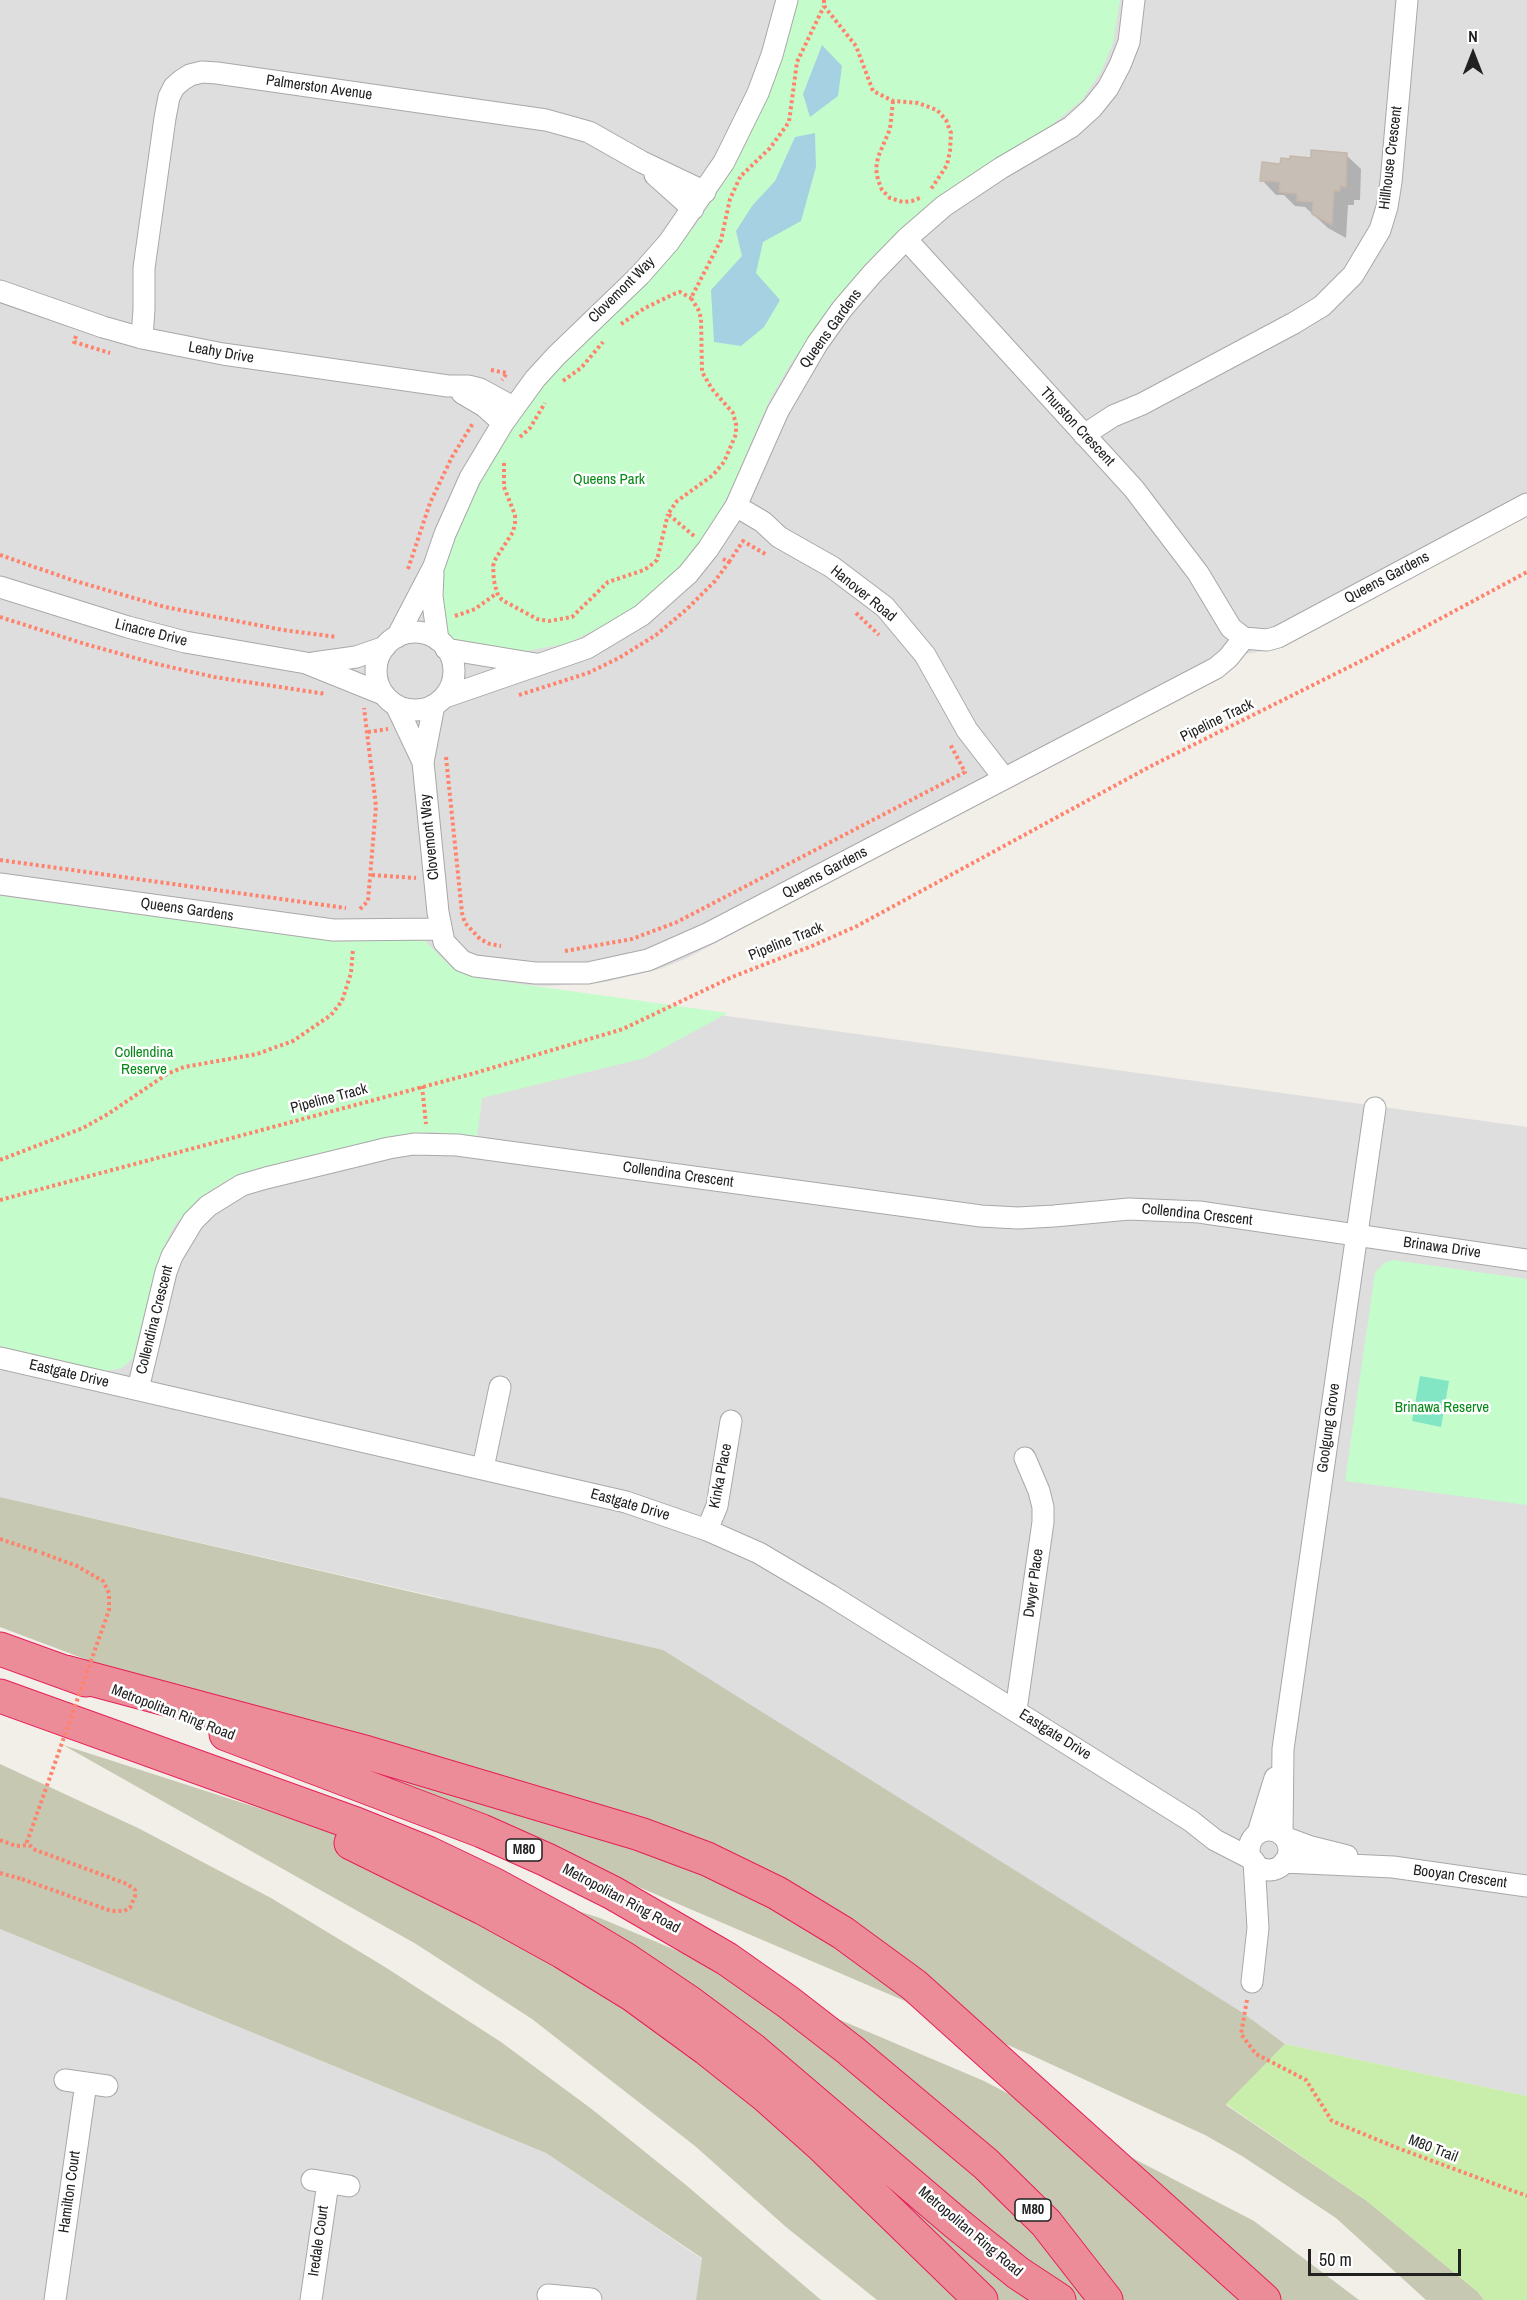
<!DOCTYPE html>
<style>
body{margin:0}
#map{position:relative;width:1527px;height:2300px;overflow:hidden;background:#f2efe8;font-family:"Archivo Narrow",sans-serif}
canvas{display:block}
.north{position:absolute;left:1443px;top:24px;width:60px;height:60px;-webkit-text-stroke:4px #fff;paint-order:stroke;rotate:0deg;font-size:16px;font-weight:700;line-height:24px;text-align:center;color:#212121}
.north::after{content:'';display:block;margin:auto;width:21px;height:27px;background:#212121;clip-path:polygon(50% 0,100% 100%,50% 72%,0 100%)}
.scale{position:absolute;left:1308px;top:2249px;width:153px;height:27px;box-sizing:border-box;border:3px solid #212121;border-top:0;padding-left:8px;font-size:18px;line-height:21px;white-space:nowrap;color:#212121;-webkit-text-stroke:4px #fff;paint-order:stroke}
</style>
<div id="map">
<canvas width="1527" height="2300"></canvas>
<div class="north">N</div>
<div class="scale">50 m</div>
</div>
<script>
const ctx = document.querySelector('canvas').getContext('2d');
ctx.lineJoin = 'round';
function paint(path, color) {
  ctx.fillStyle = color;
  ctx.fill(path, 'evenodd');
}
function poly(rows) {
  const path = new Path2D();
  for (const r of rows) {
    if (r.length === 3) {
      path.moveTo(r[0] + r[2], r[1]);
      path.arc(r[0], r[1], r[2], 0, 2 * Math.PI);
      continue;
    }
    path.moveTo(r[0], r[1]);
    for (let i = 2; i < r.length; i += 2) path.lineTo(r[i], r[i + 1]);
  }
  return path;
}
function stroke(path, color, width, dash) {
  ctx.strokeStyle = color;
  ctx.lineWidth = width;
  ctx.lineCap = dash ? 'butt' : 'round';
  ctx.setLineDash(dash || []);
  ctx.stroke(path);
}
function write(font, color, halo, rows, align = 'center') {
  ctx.font = font + ' "Archivo Narrow",sans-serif';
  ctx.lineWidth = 5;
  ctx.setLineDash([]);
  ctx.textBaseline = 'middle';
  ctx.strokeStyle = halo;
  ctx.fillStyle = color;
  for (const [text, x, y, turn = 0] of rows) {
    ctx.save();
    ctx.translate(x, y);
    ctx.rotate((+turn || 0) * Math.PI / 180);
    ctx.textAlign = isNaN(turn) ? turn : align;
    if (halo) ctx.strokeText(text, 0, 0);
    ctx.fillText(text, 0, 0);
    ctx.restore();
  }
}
paint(poly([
 [0,0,1527,0,1527,517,1276,649,1245,654,1213,681,687,958,660,969,606,982,547,986,489,983,1527,1127,1527,2096,1285,2044,1243,2013,442,1598,0,1497],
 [0,1929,546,2153,702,2259,696,2300,0,2300]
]), '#dfdede');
paint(poly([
 [0,1497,663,1650,1243,2013,1285,2044,1226,2105,1367,2201,1478,2292,1484,2300,1426,2300,1336,2218,1242,2156,1205,2135,1031,2055,265,1727,0,1627],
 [63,1745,600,1918,984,2081,1254,2221,1359,2300,877,2300,786,2227,695,2146,532,2019,416,1944],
 [0,1764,138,1828,271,1898,385,1967,501,2042,593,2110,686,2185,821,2300,696,2300,702,2258,546,2153,0,1929]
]), '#c6c8b2');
paint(poly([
 [1285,2044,1527,2096,1527,2300,1484,2300,1478,2292,1367,2201,1226,2104]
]), '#c9eeac');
paint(poly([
 [798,0,1120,0,1113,43,1101,72,1081,101,1048,128,967,178,932,203,898,232,841,293,791,363,770,399,733,485,717,516,696,548,674,573,649,596,622,616,568,643,517,653,452,642,446,635,439,595,442,577,465,512,484,474,506,436,555,372,585,341,622,308,658,271,695,226,721,187,746,144,763,106,781,59],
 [0,896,339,942,410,937,424,940,452,968,477,978,728,1013,645,1058,482,1098,477,1137,432,1132,392,1136,253,1170,227,1180,199,1198,174,1226,158,1260,133,1358,122,1368,107,1371,0,1346],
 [1393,1260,1527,1279,1527,1505,1345,1481,1375,1273,1384,1263]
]), '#c4fdcb');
paint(poly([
 [1420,1376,1449,1381,1441,1427,1412,1421]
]), '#82e5c4');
paint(poly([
 [822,45,842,66,838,96,810,117,803,94],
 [815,133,816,167,801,221,763,242,756,273,780,300,764,327,741,346,714,342,711,290,742,256,736,231,752,206,775,181,795,137]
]), '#a6d1e2');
paint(poly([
 [1346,155,1361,169,1360,200,1354,200,1354,205,1348,205,1346,238,1328,228,1305,207,1295,206,1284,195,1276,195,1262,180,1282,165]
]), '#0003');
const building = poly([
 [1311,150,1347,153,1346,187,1340,186,1340,191,1334,191,1332,225,1312,214,1313,202,1297,201,1297,194,1279,192,1280,182,1260,181,1262,162,1280,164,1281,158,1290,159,1290,156,1311,158,1311,150]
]);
paint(building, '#c7beb6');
stroke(building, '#c5b7a9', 1.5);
const street = poly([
 [655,175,693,209],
 [906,239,1134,489,1198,573,1231,628,1244,638,1267,640,1278,637,1527,504],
 [0,291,103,327,142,338,223,354,448,386,468,386,480,389,513,407],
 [142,338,144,309,144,268,165,118,169,97,174,87,182,80,190,75,202,72,217,73,546,120,589,132,642,162,705,192],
 [462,393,484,406,503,423],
 [1084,435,1113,416,1142,404,1294,323,1322,306,1353,275,1380,230,1387,207,1391,182,1407,0],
 [736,506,763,522,779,537,832,567,885,607,925,655,967,730,1004,778],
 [433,573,432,596,438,640],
 [0,587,128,627,185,642,306,663,383,694],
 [415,671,39],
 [397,637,434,566,445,534,470,478,503,423,535,379,556,356,640,275,669,242,724,162,758,93,772,55,787,0],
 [446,649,536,664],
 [313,663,356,657,385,647],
 [445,697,587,648,642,615,688,574,708,549,736,506,778,411,817,344,842,309,872,274,906,239,944,206,1001,168,1071,127,1092,108,1108,88,1120,65,1129,42,1134,0],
 [396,705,423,762],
 [434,705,423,762,438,912,444,942,462,961,475,966,535,973,588,973,648,960,709,933,1216,668,1228,658,1244,638],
 [0,884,333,930,440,929],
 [0,1358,626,1502,707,1530,759,1553,830,1595,1191,1821,1215,1840,1252,1859],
 [138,1389,166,1272,172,1256,193,1221,208,1206,242,1185,266,1178,389,1148,414,1144,457,1145,501,1151,981,1216,1018,1218,1054,1216,1129,1209,1199,1212,1527,1260],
 [483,1468,500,1387],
 [707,1530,717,1506,731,1421],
 [1016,1710,1043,1522,1043,1507,1039,1491,1025,1458],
 [1269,1850,20],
 [1258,1833,1275,1778],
 [1282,1835,1283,1749,1375,1108],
 [1284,1837,1311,1847,1347,1856],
 [1284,1862,1393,1867,1527,1886],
 [1252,1982,1258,1928,1254,1861],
 [65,2080,107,2086],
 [312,2180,349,2186],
 [548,2295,591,2299],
 [55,2300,86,2083],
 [311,2300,328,2183]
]);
const highway = poly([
 [0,1649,86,1680],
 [65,1672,368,1753,640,1834,707,1859,777,1893,843,1933,914,1985,1264,2300],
 [0,1696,356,1824,428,1853,495,1885,563,1922,625,1959,690,2003,753,2050,956,2223,1018,2273,1059,2300],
 [226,1734,482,1831,547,1860,613,1893,727,1959,788,2002,850,2050,986,2164,1046,2223,1106,2300],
 [351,1843,483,1908,563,1952,633,1995,707,2049,765,2095,821,2145,981,2300]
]);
stroke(street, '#a8a8a8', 23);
stroke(highway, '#e61f58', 35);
stroke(poly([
 [824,0,824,6,856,46,873,91,893,101,918,103,937,110,946,120,951,133,950,151,947,165,931,189],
 [893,101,890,129,878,157,876,169,878,180,882,190,890,198,903,202,912,201,922,197],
 [742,175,770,148,789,122,797,62,824,6],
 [621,324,645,308,674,294,680,292,691,298],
 [76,336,74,342,110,353],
 [491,370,507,373,502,380],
 [563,381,581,368,603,342],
 [520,437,530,428,545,403],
 [504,463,504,487,515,515,515,523,513,532,496,558,493,566,494,581,497,593,502,600,537,619,549,621,572,617,608,582,644,570,650,566,657,560,668,514],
 [694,536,668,514,677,501,713,475,724,462,736,434,736,424,733,413,712,389,702,372,701,318,698,309,691,298,721,240,730,199,741,175],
 [0,555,75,581,165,607,283,630,337,637],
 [729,562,743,541,767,555],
 [408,569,430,503,452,457,473,423],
 [856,613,879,635],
 [455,616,475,609,497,593],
 [0,617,85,644,157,664,214,677,326,694],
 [519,695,588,673,619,658,656,635,687,609,715,581,729,562,723,559],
 [368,732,388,729],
 [446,757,462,913,465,923,480,939,490,944,501,946],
 [0,860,346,908],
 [372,875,416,878],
 [360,909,368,901,376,806,364,708],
 [565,951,632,939,677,922,965,772,950,744],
 [422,1086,426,1124],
 [0,1160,83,1128,108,1114,167,1074,184,1067,257,1054,293,1041,331,1015,342,1001,351,973,353,949],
 [0,1200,475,1073,623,1029,732,977,812,946,857,926,1151,766,1369,657,1527,572],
 [0,1539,39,1552],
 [0,1840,16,1846,28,1845],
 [0,1873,22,1879],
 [1247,2000,1241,2034,1256,2054,1306,2080,1332,2121,1395,2147,1527,2196]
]), '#ff836c', 4, [3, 3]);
stroke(street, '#fff', 21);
stroke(highway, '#ed8c99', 33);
stroke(poly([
 [22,1879,111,1911,124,1911,130,1908,135,1896,135,1890,127,1884,33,1849,27,1842,109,1610,109,1593,103,1581,77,1566,39,1552]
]), '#ff836c', 4, [3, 3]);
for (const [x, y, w] of [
 [524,1850,36],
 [1033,2210,36]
]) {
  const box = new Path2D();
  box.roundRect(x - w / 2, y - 11, w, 22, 4.5);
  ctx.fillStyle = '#fff';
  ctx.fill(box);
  stroke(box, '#212121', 1.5);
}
write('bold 14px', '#212121', null, [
 ["M80",524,1850],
 ["M80",1033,2210]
]);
write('15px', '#212121', '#fff', [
 ["Palmerston Avenue",319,88,8],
 ["Hillhouse Crescent",1391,158,-83],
 ["Clovemont Way",622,290,-45],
 ["Queens Gardens",831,329,-54],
 ["Leahy Drive",221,353,10],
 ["Thurston Crescent",1077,427,47],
 ["Queens Gardens",1387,578,-28],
 ["Hanover Road",863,594,39],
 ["Linacre Drive",151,633,14],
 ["Pipeline Track",1217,721,-26],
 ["Clovemont Way",430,837,-96],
 ["Queens Gardens",825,873,-28],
 ["Queens Gardens",187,910,8],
 ["Pipeline Track",786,942,-22],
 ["Pipeline Track",329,1099,-15],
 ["Collendina Crescent",678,1175,8],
 ["Collendina Crescent",1197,1215,6],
 ["Brinawa Drive",1442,1248,8],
 ["Collendina Crescent",155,1320,-76],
 ["Eastgate Drive",69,1374,13],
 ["Goolgung Grove",1329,1428,-82],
 ["Kinka Place",721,1476,-79],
 ["Eastgate Drive",630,1505,16],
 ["Dwyer Place",1034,1583,-82],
 ["Metropolitan Ring Road",173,1713,21],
 ["Eastgate Drive",1055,1735,32],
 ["Booyan Crescent",1460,1877,8],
 ["Metropolitan Ring Road",621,1899,28],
 ["M80 Trail",1433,2149,21],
 ["Hamilton Court",70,2192,-82],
 ["Metropolitan Ring Road",970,2232,40],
 ["Iredale Court",319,2241,-82]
]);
write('15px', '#058a17', '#fff', [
 ["Queens Park",609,480],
 ["Collendina",144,1053],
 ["Reserve",144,1070],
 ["Brinawa Reserve",1442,1408]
]);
</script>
